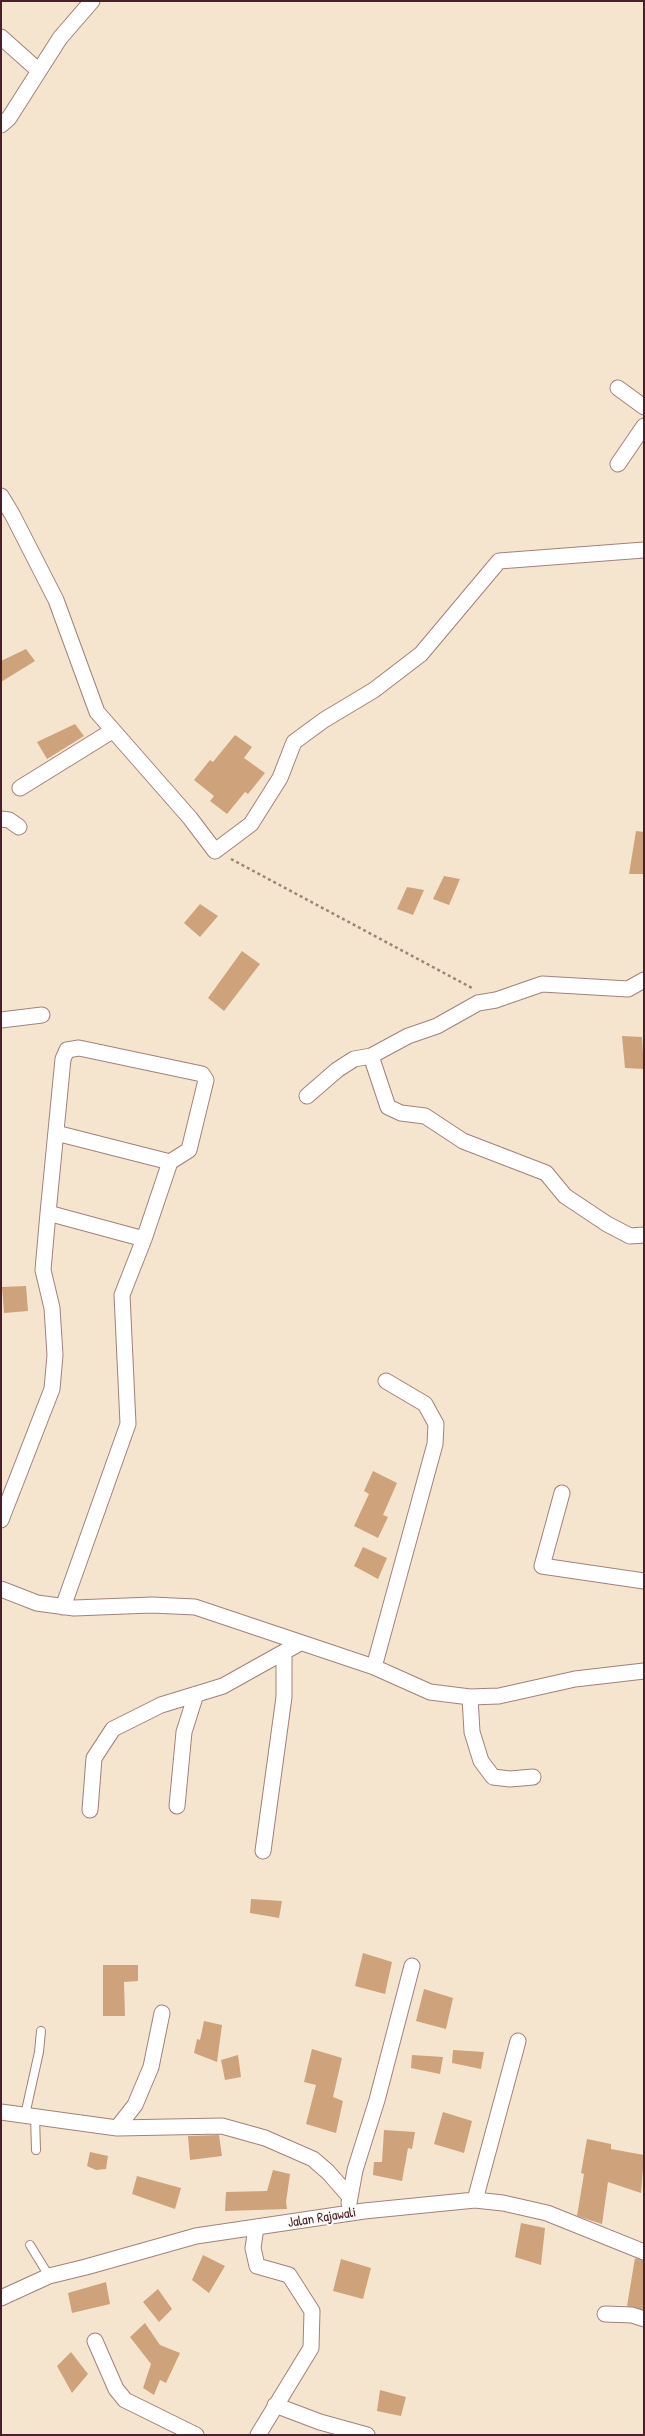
<!DOCTYPE html>
<style>
body{margin:0}
#map{position:relative;width:645px;height:2436px;overflow:hidden;background:#f6e5ce;font-family:"Patrick Hand",sans-serif}
canvas{display:block}
.frame{position:absolute;inset:0;border:2px solid #4a1f2b;pointer-events:none}
</style>
<div id="map">
<canvas width="645" height="2436"></canvas>
<div class="frame"></div>
</div>
<script>
const ctx = document.querySelector('canvas').getContext('2d');
ctx.lineJoin = 'round';
function paint(path, color) {
  ctx.fillStyle = color;
  ctx.fill(path, 'evenodd');
}
function poly(rows) {
  const path = new Path2D();
  for (const r of rows) {
    path.moveTo(r[0], r[1]);
    for (let i = 2; i < r.length; i += 2) path.lineTo(r[i], r[i + 1]);
  }
  return path;
}
function stroke(path, color, width, dash) {
  ctx.strokeStyle = color;
  ctx.lineWidth = width;
  ctx.lineCap = dash ? 'butt' : 'round';
  ctx.setLineDash(dash || []);
  ctx.stroke(path);
}
function write(font, color, halo, rows, align = 'center') {
  ctx.font = font + ' "Patrick Hand",sans-serif';
  ctx.lineWidth = 4;
  ctx.setLineDash([]);
  ctx.textBaseline = 'middle';
  ctx.strokeStyle = halo;
  ctx.fillStyle = color;
  for (const [text, x, y, turn = 0] of rows) {
    ctx.save();
    ctx.translate(x, y);
    ctx.rotate((+turn || 0) * Math.PI / 180);
    ctx.textAlign = isNaN(turn) ? turn : align;
    if (halo) ctx.strokeText(text, 0, 0);
    ctx.fillText(text, 0, 0);
    ctx.restore();
  }
}
paint(poly([
 [26,649,35,661,1,682,1,661],
 [75,724,84,736,47,759,37,742],
 [235,735,252,747,244,758,265,773,248,794,245,792,227,814,210,801,214,796,194,780,210,760,213,762],
 [636,831,644,832,644,874,629,874],
 [444,876,460,879,449,905,433,899],
 [407,887,424,890,413,915,397,909],
 [200,904,218,916,200,937,184,923],
 [242,951,260,964,224,1011,208,998],
 [622,1036,642,1037,644,1069,625,1068],
 [26,1286,28,1311,4,1313,2,1287],
 [373,1471,397,1483,383,1515,388,1517,378,1538,354,1526,369,1494,364,1491],
 [363,1547,387,1558,378,1579,354,1566],
 [251,1899,282,1901,279,1918,250,1913],
 [363,1953,392,1962,385,1994,355,1986],
 [103,1965,138,1965,138,1981,124,1982,125,2016,103,2016],
 [424,1989,453,1998,446,2029,416,2021],
 [204,2021,222,2025,217,2062,194,2053,197,2039,200,2040],
 [312,2049,342,2058,333,2097,343,2101,336,2133,306,2124,316,2085,304,2082],
 [453,2050,484,2052,481,2069,452,2063],
 [238,2055,241,2077,225,2080,221,2060],
 [412,2055,443,2057,440,2074,411,2068],
 [443,2112,472,2121,464,2153,434,2144],
 [384,2130,415,2132,412,2149,408,2148,402,2181,373,2175,374,2162,382,2162],
 [219,2135,222,2156,190,2160,188,2136],
 [587,2139,611,2144,611,2149,644,2155,641,2193,608,2182,602,2224,577,2216,584,2174,581,2173],
 [90,2152,108,2156,106,2169,96,2170,87,2166],
 [273,2170,290,2174,286,2202,287,2209,225,2211,226,2192,267,2191],
 [137,2176,181,2188,175,2209,132,2194],
 [521,2223,545,2228,541,2265,515,2257],
 [203,2255,225,2266,209,2293,192,2280],
 [635,2258,644,2261,644,2310,627,2306],
 [341,2259,371,2268,363,2299,333,2291],
 [106,2282,110,2304,72,2313,68,2293],
 [158,2289,172,2309,159,2322,143,2302],
 [145,2323,160,2345,180,2353,166,2383,160,2380,154,2395,143,2388,151,2364,130,2337],
 [71,2352,88,2374,72,2393,57,2366],
 [380,2390,406,2397,401,2416,377,2411]
]), '#cea27b');
const lane = poly([
 [25,2115,39,2052,41,2031],
 [35,2116,36,2150],
 [30,2245,49,2276]
]);
const street = poly([
 [1,37,39,71],
 [1,125,9,118,60,38,92,1],
 [618,388,644,407],
 [618,464,644,426],
 [1,496,12,514,56,600,97,712,190,818,215,851,251,824,280,778,294,742,324,720,374,690,421,654,499,561,644,550],
 [20,788,112,731],
 [1,819,9,820,19,827],
 [1,1020,42,1015],
 [371,1056,388,1107,401,1113,425,1116,463,1141,546,1173,565,1196,607,1224,630,1236,644,1235],
 [307,1096,337,1070,354,1059,371,1056,408,1036,437,1026,478,1003,496,1000,542,984,628,989,644,980],
 [56,1133,170,1162],
 [48,1213,63,1059,67,1050,79,1048,202,1074,206,1080,189,1150,170,1162,144,1239],
 [386,1381,425,1404,436,1424,435,1444,374,1667,430,1692,470,1697,499,1696,575,1679,644,1671],
 [562,1493,542,1566,644,1581],
 [1,1520,52,1389,55,1355,52,1308,43,1270,48,1213,144,1239,122,1295,128,1424,63,1607],
 [1,1589,37,1603,74,1608,152,1605,195,1607,374,1667],
 [470,1697,472,1732,481,1761,493,1777,510,1779,533,1777],
 [177,1806,184,1732,196,1694],
 [90,1810,94,1758,113,1729,161,1705,223,1686,300,1643],
 [263,1851,284,1697,284,1652],
 [1,2112,117,2128,222,2126,265,2138,313,2159,328,2172,350,2197],
 [117,2128,135,2105,151,2067,162,2013],
 [475,2200,518,2041],
 [349,2203,355,2170,377,2100,412,1966],
 [256,2228,253,2248,257,2266,289,2275,312,2311,311,2348,258,2435],
 [1,2298,49,2276,86,2267,196,2236,364,2211,475,2200,503,2203,547,2213,644,2252],
 [605,2314,632,2315,644,2319],
 [95,2341,116,2389,125,2400,196,2435],
 [275,2405,320,2422,367,2435]
]);
stroke(lane, '#a0827c', 10);
stroke(street, '#a0827c', 17);
stroke(poly([
 [231,859,472,988]
]), '#a0827c', 2.5, [3, 3]);
stroke(lane, '#fff', 8);
stroke(street, '#fff', 15);
write('14px', '#4a1f2b', '#fdfcf7', [
 ["Jalan Rajawali",322,2218,-9]
]);
</script>
